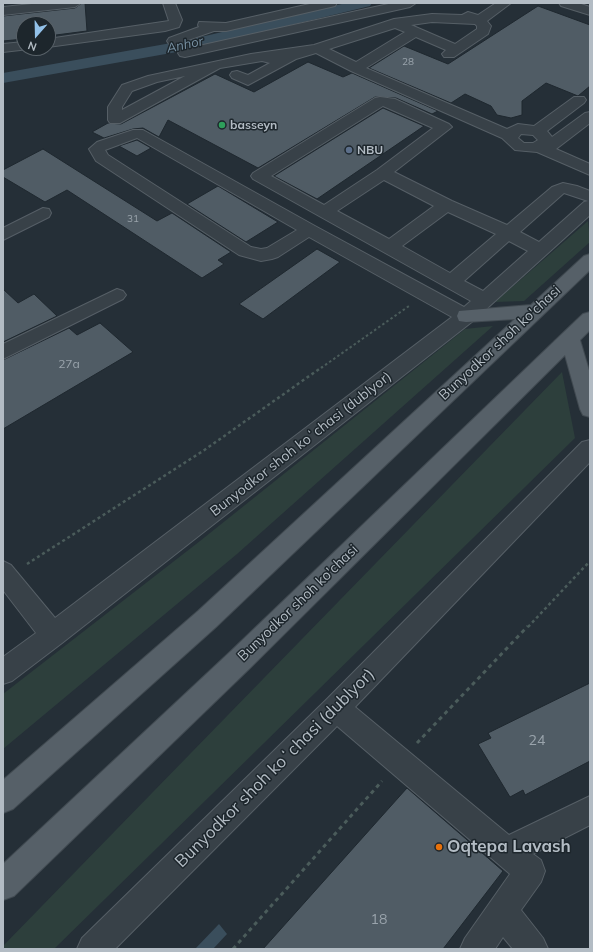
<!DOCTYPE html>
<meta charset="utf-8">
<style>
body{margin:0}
#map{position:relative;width:593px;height:952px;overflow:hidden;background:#252f37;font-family:Mulish,sans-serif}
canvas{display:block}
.frame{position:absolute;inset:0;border:4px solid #b3bcc4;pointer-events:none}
.north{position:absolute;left:16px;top:16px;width:40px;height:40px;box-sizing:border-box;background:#1d262c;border:1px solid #596269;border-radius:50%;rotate:200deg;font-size:11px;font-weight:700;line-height:16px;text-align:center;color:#b3bcc4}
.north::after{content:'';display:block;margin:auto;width:14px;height:18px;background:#92c1e9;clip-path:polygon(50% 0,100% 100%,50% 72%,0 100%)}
</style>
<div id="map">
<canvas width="593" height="952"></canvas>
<div class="frame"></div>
<div class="north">N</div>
</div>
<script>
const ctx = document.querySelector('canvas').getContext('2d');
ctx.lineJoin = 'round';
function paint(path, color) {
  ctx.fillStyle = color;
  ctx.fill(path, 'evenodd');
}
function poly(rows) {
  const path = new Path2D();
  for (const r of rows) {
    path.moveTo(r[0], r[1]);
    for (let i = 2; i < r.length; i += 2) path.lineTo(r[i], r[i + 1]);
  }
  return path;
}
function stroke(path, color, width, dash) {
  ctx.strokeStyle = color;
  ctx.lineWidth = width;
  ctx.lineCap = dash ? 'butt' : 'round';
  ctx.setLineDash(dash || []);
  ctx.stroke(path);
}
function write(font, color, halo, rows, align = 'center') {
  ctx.font = font + ' Mulish,sans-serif';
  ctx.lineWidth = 3;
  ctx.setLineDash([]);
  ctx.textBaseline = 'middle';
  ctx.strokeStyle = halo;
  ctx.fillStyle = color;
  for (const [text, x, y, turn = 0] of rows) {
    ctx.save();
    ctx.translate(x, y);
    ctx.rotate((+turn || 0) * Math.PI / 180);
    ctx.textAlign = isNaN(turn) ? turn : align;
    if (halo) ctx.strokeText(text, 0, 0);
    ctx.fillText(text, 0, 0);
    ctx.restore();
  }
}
paint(poly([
 [588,221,590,242,524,301,495,302],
 [493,326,237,554,3,749,3,694,200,541,465,329],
 [562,372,575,438,54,949,3,949,3,946]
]), '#2d3f3c');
paint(poly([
 [219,924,227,934,213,949,195,949]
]), '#3a4e5c');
paint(poly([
 [346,3,372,3,370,6,188,50,3,83,3,73,188,40,346,3]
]), '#3a4e5c');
const building = poly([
 [82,3,85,3,87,31,48,36,48,24,24,24,24,39,3,41,3,16,75,8,82,3],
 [538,6,590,25,590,86,578,96,546,83,522,101,522,115,511,118,497,115,491,106,465,94,451,103,369,68,404,46,448,64,538,6],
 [308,62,343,77,352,73,438,111,432,114,396,98,375,97,258,168,168,120,159,137,143,128,133,129,104,138,92,132,108,123,121,124,215,74,254,92,308,62],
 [383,108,424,126,317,199,274,176,383,108],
 [137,140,151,148,137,156,119,146,137,140],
 [43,149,157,221,172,213,231,252,218,260,224,264,202,278,67,190,45,202,3,177,3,170,43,149],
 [218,186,278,222,246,242,187,204,218,186],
 [317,249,340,262,263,319,239,304,317,249],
 [3,289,18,303,34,294,57,316,3,342,3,289],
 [100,323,133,352,3,429,3,360,69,328,77,335,100,323],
 [590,683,590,761,525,795,523,790,510,797,478,744,491,738,488,733,590,683],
 [407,788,503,871,443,949,263,949,407,788]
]);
paint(building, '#505c65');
stroke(building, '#1f282f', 1);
const minor = poly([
 [41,3,81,3,75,7,3,15,3,7,41,3],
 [163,3,175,3,182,20,179,27,165,31,48,47,48,39,169,21,163,3],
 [314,3,337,3,335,6,226,31,214,31,174,45,169,44,167,41,169,38,199,27,198,25,199,22,226,23,314,3],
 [393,3,416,3,410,7,185,57,180,56,178,53,180,50,185,49,393,3],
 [496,3,511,3,487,21,491,26,488,34,454,57,444,57,442,54,446,50,416,37,366,68,507,129,518,124,534,126,574,97,584,97,586,100,584,103,547,131,552,137,585,113,590,112,590,123,556,149,590,164,590,175,537,152,515,150,502,138,351,71,316,53,296,59,248,85,232,78,230,75,232,72,237,71,248,75,270,63,262,61,220,68,120,123,110,123,108,120,108,107,122,85,148,76,251,54,314,45,394,19,432,14,462,15,468,12,478,15,496,3],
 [432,22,475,24,477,26,477,29,455,44,411,25,432,22],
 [395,28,405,32,356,62,329,49,395,28],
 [185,76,122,110,122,107,132,91,157,82,185,76],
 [521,134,533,135,538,140,533,143,524,143,518,138,521,134],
 [559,3,578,3,590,7,590,15,561,6,559,3],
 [24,42,24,48,29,49,3,52,3,44,24,42],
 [380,97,395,99,449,124,452,127,394,172,452,201,507,225,552,187,563,183,577,186,590,191,590,215,473,321,62,643,12,681,3,684,3,657,36,633,3,590,3,561,11,565,55,618,452,317,309,237,278,257,272,259,261,261,239,255,96,161,89,149,97,142,133,130,143,130,315,226,464,307,471,301,253,179,251,176,253,173,375,98,380,97],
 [383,106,433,128,377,170,324,205,271,176,383,106],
 [137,138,297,230,267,248,261,249,251,247,108,155,105,150,137,138],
 [384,180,434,206,389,239,337,211,384,180],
 [564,193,588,201,584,202,539,242,520,232,564,193],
 [448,212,496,234,450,273,402,246,448,212],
 [509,241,528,251,483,291,464,281,509,241],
 [43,208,49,209,51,213,49,217,3,240,3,228,43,208],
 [117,289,123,291,126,295,123,299,3,359,3,344,117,289],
 [590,440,590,462,355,707,509,835,590,796,590,825,533,854,541,860,545,871,541,882,521,910,543,938,548,949,513,949,503,937,495,949,460,949,465,938,510,874,337,726,115,949,77,949,82,938,327,699,582,442,590,440]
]);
const major = poly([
 [590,254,590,270,216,627,13,809,3,813,3,780,198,611,515,319,466,322,459,321,457,316,459,311,531,305,584,256,590,254],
 [590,312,590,330,580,340,590,374,590,417,583,415,580,409,565,355,249,669,14,896,3,900,3,864,231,651,563,333,583,314,590,312]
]);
stroke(minor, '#565f66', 2);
stroke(major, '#414a51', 2);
stroke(poly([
 [321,368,409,306]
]), '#4b5c5b', 2, [2.5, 2.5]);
stroke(poly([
 [27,564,203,451,322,367],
 [528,627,590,561]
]), '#4b5c5b', 2.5, [3, 3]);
stroke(poly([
 [417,743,528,626],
 [233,949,382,781]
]), '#4b5c5b', 3, [4, 4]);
paint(minor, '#384148');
paint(major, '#566068');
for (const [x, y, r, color] of [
 [222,125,4,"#2e9e5b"],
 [349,150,4,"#5c6f8a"],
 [439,847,4,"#e8710a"]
]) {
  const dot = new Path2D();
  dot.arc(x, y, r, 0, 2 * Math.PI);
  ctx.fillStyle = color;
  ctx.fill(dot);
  stroke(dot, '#1d262c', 1.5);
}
write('10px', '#9aa4ac', null, [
 ["28",408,62],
 ["31",133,219]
]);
write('bold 12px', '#b3bcc4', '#1d262c', [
 ["basseyn",230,125],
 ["NBU",357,150]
], 'left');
write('12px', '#9aa4ac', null, [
 ["27а",69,364]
]);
write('italic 13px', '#7891a3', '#1d262c', [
 ["Anhor",185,45,-12]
]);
write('14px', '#b3bcc4', '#1d262c', [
 ["Bunyodkor shoh ko'chasi",500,343,-43],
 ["Bunyodkor shoh koʻchasi (dublyor)",301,444,-38],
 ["Bunyodkor shoh ko'chasi",298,603,-44]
]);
write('14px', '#9aa4ac', null, [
 ["24",537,741],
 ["18",379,920]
]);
write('17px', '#b3bcc4', '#1d262c', [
 ["Bunyodkor shoh koʻchasi (dublyor)",275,768,-45]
]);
write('bold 17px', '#b3bcc4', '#1d262c', [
 ["Oqtepa Lavash",447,847]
], 'left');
</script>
